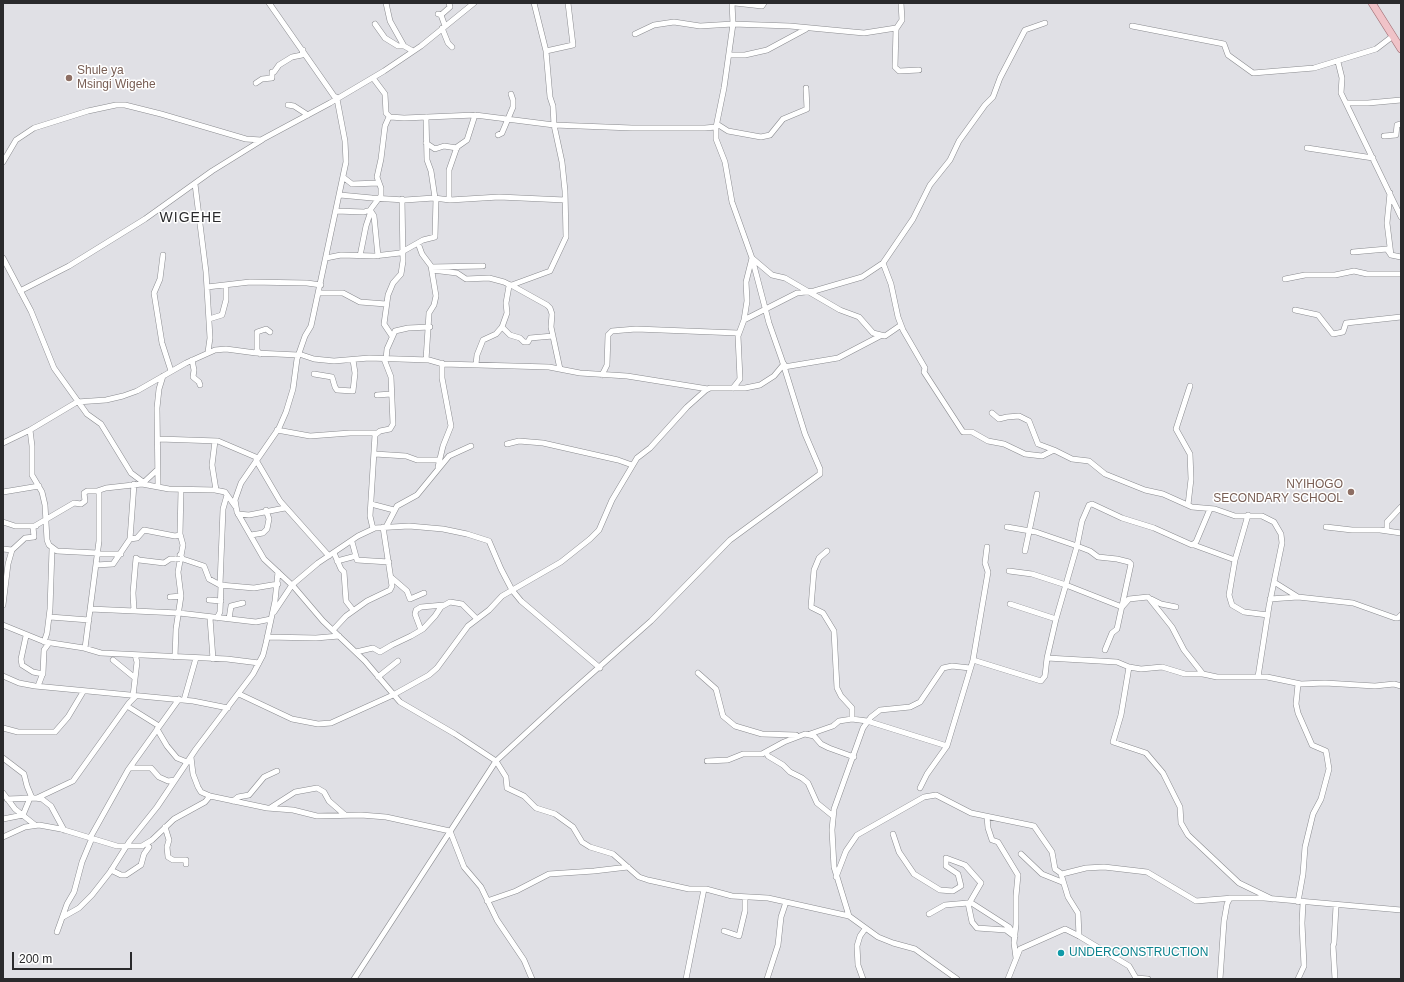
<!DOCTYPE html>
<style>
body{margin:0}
#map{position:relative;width:1404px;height:982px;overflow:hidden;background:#e0e0e5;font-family:Helvetica,sans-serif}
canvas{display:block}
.frame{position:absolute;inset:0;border:4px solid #2a2a2c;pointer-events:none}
.scale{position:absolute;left:12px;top:952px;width:120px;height:18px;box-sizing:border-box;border:2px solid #2a2a2c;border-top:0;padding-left:5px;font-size:12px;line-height:14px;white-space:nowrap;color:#2a2a2c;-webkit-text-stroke:3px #fff;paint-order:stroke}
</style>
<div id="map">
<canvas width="1404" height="982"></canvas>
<div class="frame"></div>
<div class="scale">200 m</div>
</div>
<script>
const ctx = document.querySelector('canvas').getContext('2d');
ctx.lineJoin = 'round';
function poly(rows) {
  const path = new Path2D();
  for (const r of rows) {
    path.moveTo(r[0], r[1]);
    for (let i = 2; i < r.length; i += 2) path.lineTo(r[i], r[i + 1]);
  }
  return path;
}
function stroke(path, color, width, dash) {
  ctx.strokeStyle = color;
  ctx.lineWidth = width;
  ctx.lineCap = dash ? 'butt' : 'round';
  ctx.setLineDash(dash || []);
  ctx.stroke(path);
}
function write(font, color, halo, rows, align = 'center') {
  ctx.font = font + ' Helvetica,sans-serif';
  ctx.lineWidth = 3;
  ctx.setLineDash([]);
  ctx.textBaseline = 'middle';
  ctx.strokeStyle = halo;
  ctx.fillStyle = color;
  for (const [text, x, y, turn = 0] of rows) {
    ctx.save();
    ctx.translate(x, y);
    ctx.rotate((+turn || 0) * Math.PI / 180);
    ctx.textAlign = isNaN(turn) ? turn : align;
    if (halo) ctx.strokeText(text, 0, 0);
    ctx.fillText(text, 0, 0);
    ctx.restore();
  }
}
const minor = poly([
 [269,3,334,96,338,98],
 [386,3,390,21,404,46,413,51],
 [735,3,762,6,764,3],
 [901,3,902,20,896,29,895,67,899,71,919,70],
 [438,14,441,15,445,26],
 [441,15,450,7,449,3],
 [375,24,385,38,398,46,404,46],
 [1132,26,1224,44,1228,55,1253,73,1314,68,1376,49,1393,36],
 [442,28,448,43,452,47],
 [635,34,654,25,674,22,700,26,733,24,790,26,864,33,896,28],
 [546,51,573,45,568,3],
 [729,55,745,55,767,50,806,29],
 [1338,62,1342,78,1341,93,1401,217],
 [373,78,385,94,386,113,390,117,404,118,475,115,554,125,632,128,705,128,716,127],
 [256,83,262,79,272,78,272,72,274,72,279,65,292,57,302,55,303,50],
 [337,99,345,141,346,162,311,326,305,336,297,359,293,389,286,412,279,428,241,483,235,500,237,512,264,559,294,587,323,621,365,661,400,702,455,734,496,761,506,777,507,788,524,796,536,808,555,814,573,827,582,842,590,847,613,854,639,877,648,880,689,889,706,889,732,896,768,898,849,916,878,937,893,943,915,949,957,979],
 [1346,103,1368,103,1401,100],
 [288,105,294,106,308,115],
 [426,117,427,160,431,171,435,198],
 [717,124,728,131,761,137,770,135,783,119,807,109,806,88],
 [498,135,502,133,513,107,513,100,511,94],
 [1384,136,1396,135,1397,125,1401,124],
 [426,143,435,149,444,146,457,148],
 [1307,148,1373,158],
 [3,162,16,140,34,128,88,111,116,105,125,105,161,114,246,139,261,140,330,103,384,71,421,46,474,3],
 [343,177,352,184,378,183],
 [195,184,206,272,210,338,208,352],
 [1390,193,1387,223,1391,255],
 [340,195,372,198,405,200,434,198,450,200,499,197,565,200],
 [381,198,381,188,377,177,381,159,385,126,389,117],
 [449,200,449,170,457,147,467,140,475,115],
 [370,210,374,216,378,256],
 [336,211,364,212,370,210,379,198],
 [418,243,422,254,431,266,436,296,434,305,429,313,426,360],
 [1353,252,1387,249,1391,255,1401,257],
 [163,255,160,279,154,293,162,343,171,371],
 [360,256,366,226,371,211],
 [3,258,31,311,54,368,87,414,101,424,131,473,143,482],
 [326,258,341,255,374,256,400,253,423,240,435,237,436,198],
 [883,263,891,284,898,317,903,330,925,368,924,372,963,432,972,432,988,441,1004,444,1025,454,1042,456,1054,450,1072,459,1089,461,1105,474,1145,490,1163,494,1192,507,1215,509,1235,516,1262,516,1274,522,1281,534,1282,543,1269,606,1258,677],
 [431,267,483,266],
 [432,270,457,273,466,279,489,278,504,282,510,285],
 [1285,279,1305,275,1335,275,1354,271,1367,274,1401,274],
 [511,285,547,305,550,308,552,314,551,327,560,369],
 [207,287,250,282,307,283,321,285],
 [20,291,69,266,145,219,212,171,262,140],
 [319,293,343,293,360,302,386,304],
 [1295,310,1318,315,1333,334,1343,332,1346,323,1401,317],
 [209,319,222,315,226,300,226,286],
 [744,320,797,293,814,291,862,277,883,263,913,219,930,185,950,160,959,141,985,105,993,97,1000,78,1025,30,1045,23],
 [502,327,510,335,520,338,524,342,528,342,530,338,553,336],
 [392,336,384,324,388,295,393,283,401,274,403,261,402,199],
 [260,354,257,350,257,332,266,329,270,332],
 [299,354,314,359,334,361,369,358,429,360,443,364,549,367,580,373,627,376,708,389],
 [386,359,387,349,395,331,408,328,430,327],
 [192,360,194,370,193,377,199,382,200,385],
 [476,364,477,355,483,340,496,334,502,327,507,313,506,303,509,286,550,271,566,237,565,191,562,162,554,125,553,106,550,97,546,51,534,3],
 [784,367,838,358,880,336],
 [314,374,332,377,335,387,337,390,353,391,355,373,353,360],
 [602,375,607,365,608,335,612,331,636,329,738,333],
 [733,388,740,379,738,336,744,320,747,301,746,282,752,258,772,275,785,278,840,310,859,317,873,333,885,336,901,325],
 [377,395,391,394],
 [992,413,999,419,1007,417,1019,416,1029,421,1038,444,1054,450],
 [30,430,32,446,32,475,42,492,45,505,47,540,49,545,57,551,97,553],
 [277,430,310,436,350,433,377,433],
 [159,439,218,441,258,458],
 [215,441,212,465,216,490],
 [3,443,30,430,77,402,106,400,123,396,137,391,186,363,215,350,226,349,256,353,298,355],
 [507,444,519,441,543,443,618,460,632,465],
 [375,454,406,456,417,460,439,460],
 [256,460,280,501,329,556],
 [438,467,443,446,451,426,442,378,442,363],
 [142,484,157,470],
 [158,486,157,408,159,389,163,376],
 [3,492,39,486],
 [371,504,394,510],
 [1188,505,1191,479,1190,454,1176,429,1190,386],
 [238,514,249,515,285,508],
 [3,522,15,526,36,526],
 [386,527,397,506,417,495,449,456,471,446],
 [1326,527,1352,530,1380,530,1401,533],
 [373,529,370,516,375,435,380,431,390,429,393,424,391,377,384,359],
 [1387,531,1387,522,1401,507],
 [251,535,263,533,267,529,269,519,266,510],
 [130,539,137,538,144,530,175,536,180,535],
 [352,542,357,560,389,562],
 [1194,545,1235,560,1229,595,1232,605,1244,612,1268,615],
 [987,547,985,563,988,572,973,660,1041,681,1045,676,1047,658,1056,619,1077,546,1036,532,1007,527],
 [3,549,12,550],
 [827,551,819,558,814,570,811,607,823,613,834,631,837,688,841,696,852,708,852,719],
 [1025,551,1037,494],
 [334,553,341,569,344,572,346,601,353,610],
 [97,554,121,554],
 [180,555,183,559,204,566,209,579,220,585,254,588,278,584],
 [1235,560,1248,515],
 [337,561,356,556],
 [96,565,113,564,130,539,134,484],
 [1009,571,1032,574,1066,585,1122,607,1129,599,1148,597,1172,627,1184,650,1203,674],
 [392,578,407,591,410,599,424,593],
 [1274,582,1298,597],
 [220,585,223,509,227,495],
 [292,585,318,563,358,536,375,528,409,526,443,529,467,534,489,541,501,569,512,590,521,601,600,668],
 [170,597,181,596],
 [1151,599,1161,604,1176,607],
 [1270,599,1298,597,1353,603,1395,618,1398,618,1401,615],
 [209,600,221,601],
 [1010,604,1056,619],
 [3,605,8,564,12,550,25,538,34,537,33,527,74,503,81,504,85,501,84,493,87,491,97,491,106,488,142,484,169,489,215,490,225,492,235,506],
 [90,609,179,613,256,622,271,619],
 [134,611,133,593,136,558,139,560,164,563,170,559,176,559],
 [274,612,292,585],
 [50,617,89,620],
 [210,618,213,659],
 [217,618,220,612,221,585],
 [229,619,231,606,243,603],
 [3,625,45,642,84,648,101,653,227,659,259,663],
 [333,630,346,616,367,601,390,590,392,586,383,527],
 [421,630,415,614,416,610,421,607,444,605],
 [26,636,21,659,22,665,33,672,43,674],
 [267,637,316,638,339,636],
 [44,642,47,633,50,609,52,549],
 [85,648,99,541,99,491],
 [1105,650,1112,633,1117,629,1131,564,1129,562,1117,559,1098,557,1090,551,1077,546,1082,521,1089,505,1092,504,1122,518,1154,528,1192,545,1196,542,1210,509],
 [356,652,373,648,380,652,392,645,411,636,423,629,435,616,441,607,450,602,462,604,476,618],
 [175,657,176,629,181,596,178,572,183,545,180,534,181,490],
 [1047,658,1117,662,1129,667,1141,669,1162,667,1185,674,1203,674,1217,677,1267,677,1301,684,1325,683,1375,686,1394,684,1401,686],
 [113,660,135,678],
 [1129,667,1121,715,1113,742,1146,753,1163,773,1180,807,1181,823,1188,835,1239,883,1272,899],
 [698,673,716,689,723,716,735,726,762,734,796,735],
 [3,676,19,683,35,686,193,701,228,708],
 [378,677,398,661],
 [1298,684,1296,704,1298,713,1312,745,1326,751,1329,769,1321,799,1313,814,1305,847,1303,874,1298,902],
 [38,686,43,673,44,650,49,643],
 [239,694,292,719,318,724,331,723,393,695],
 [393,695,429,675,437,668,468,626,489,610,502,596,561,562,590,539,599,530,612,500,637,458,650,448,687,407,706,390,710,388,745,388,760,385,774,376,784,364],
 [133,696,137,662,135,655],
 [184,700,196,658],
 [127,706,159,726],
 [3,728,18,732,55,732,68,717,83,692],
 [157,729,167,746,177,758,187,762],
 [810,734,833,726,839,721,852,719,867,721,947,746,973,660],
 [766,752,768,756,783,765,790,772,802,778,808,783,817,803,833,816],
 [191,757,193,774,198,787,201,792,210,796,267,808,293,810,317,816,361,815,386,817,450,831,464,867,481,887,497,920,524,960,532,979],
 [3,758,24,774,27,786,32,798],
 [707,761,728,760,743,754,762,754,784,742,805,734,814,736,821,744,829,748,854,757],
 [130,768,151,768,159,777,168,781,175,780],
 [920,788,927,774,947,746],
 [3,793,15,809,35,825],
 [37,798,73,781,129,703,136,696],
 [7,799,35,798,42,799,51,806,64,830],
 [233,801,238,797,249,795,264,777,277,771],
 [270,808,295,792,317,788,324,792,329,801,345,815],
 [987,817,988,828,992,840,998,842,1018,875,1016,896,1016,924,1014,943,1016,958],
 [3,819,23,815,30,798],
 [165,827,169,840,167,847,168,857,173,860,186,860,186,864],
 [893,834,899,852,914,874,940,890,953,891,961,886,958,874,946,866,946,858,965,865,981,883,970,902,1009,927,1015,936],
 [3,837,25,827,39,825,61,829,117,846,142,846,152,840,174,819,205,802,210,796],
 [90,838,128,770,179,699],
 [1021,854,1042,874,1062,882],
 [111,870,121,875,126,875,141,865,144,854,149,847],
 [1061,874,1068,897,1078,913,1079,936],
 [836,877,846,851,857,835,924,797,936,795,971,813,1034,826,1052,852,1055,869,1062,874,1086,868,1104,867,1147,872,1196,901,1233,898],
 [487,901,516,891,549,874,594,871,628,867],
 [929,914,945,905,968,903,972,922,977,928,1006,930,1014,936],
 [849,916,834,867,832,830,834,809,863,728,871,717,880,710,910,707,920,702,943,668,952,666,970,668],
 [63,917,79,908,92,895,110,872,129,842,157,807,196,749,253,674,263,655,266,643,275,601,278,572],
 [724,931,739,936,745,911,745,897],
 [57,932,67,904,74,892,82,862,92,838],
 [354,979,496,761,562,700,651,621,730,540,820,474,820,469,805,434,782,360,769,323,752,258,732,202,725,162,716,139,716,127,724,88,733,24,732,3],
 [686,979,704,889],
 [767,979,778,945,781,917,786,902],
 [863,979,858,965,857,946,860,936,865,929],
 [1008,979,1020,949,1065,929,1079,936,1129,966,1136,978,1148,979],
 [1220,979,1224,921,1227,904,1230,898,1264,898,1401,910],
 [1298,979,1304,966,1302,923,1303,903],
 [1335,979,1333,946,1334,943,1336,906]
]);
const major = poly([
 [1372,3,1401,49]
]);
stroke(minor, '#8a8b8f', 6);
stroke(major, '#a47379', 8);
stroke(minor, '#fff', 5);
stroke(major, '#f0c3c8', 7);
const minorBridge = poly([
 [176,559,180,559]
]);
stroke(minorBridge, '#8a8b8f', 6, []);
stroke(minorBridge, '#fff', 5);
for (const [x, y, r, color] of [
 [69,78,4,"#8d6e63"],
 [1351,492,4,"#8d6e63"],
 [1061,953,4,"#0f9aa8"]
]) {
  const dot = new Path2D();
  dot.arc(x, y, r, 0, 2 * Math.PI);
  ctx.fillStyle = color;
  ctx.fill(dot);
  stroke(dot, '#fff', 1.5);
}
write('12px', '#785e54', '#fff', [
 ["Shule ya",77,71],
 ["Msingi Wigehe",77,85],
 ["NYIHOGO",1343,485,"right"],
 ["SECONDARY SCHOOL",1343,499,"right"]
], 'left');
write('12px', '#0d838f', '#fff', [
 ["UNDERCONSTRUCTION",1069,953]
], 'left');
ctx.letterSpacing = '1px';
write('14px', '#2a2a2c', '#fff', [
 ["WIGEHE",191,218]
]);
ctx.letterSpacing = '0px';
</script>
